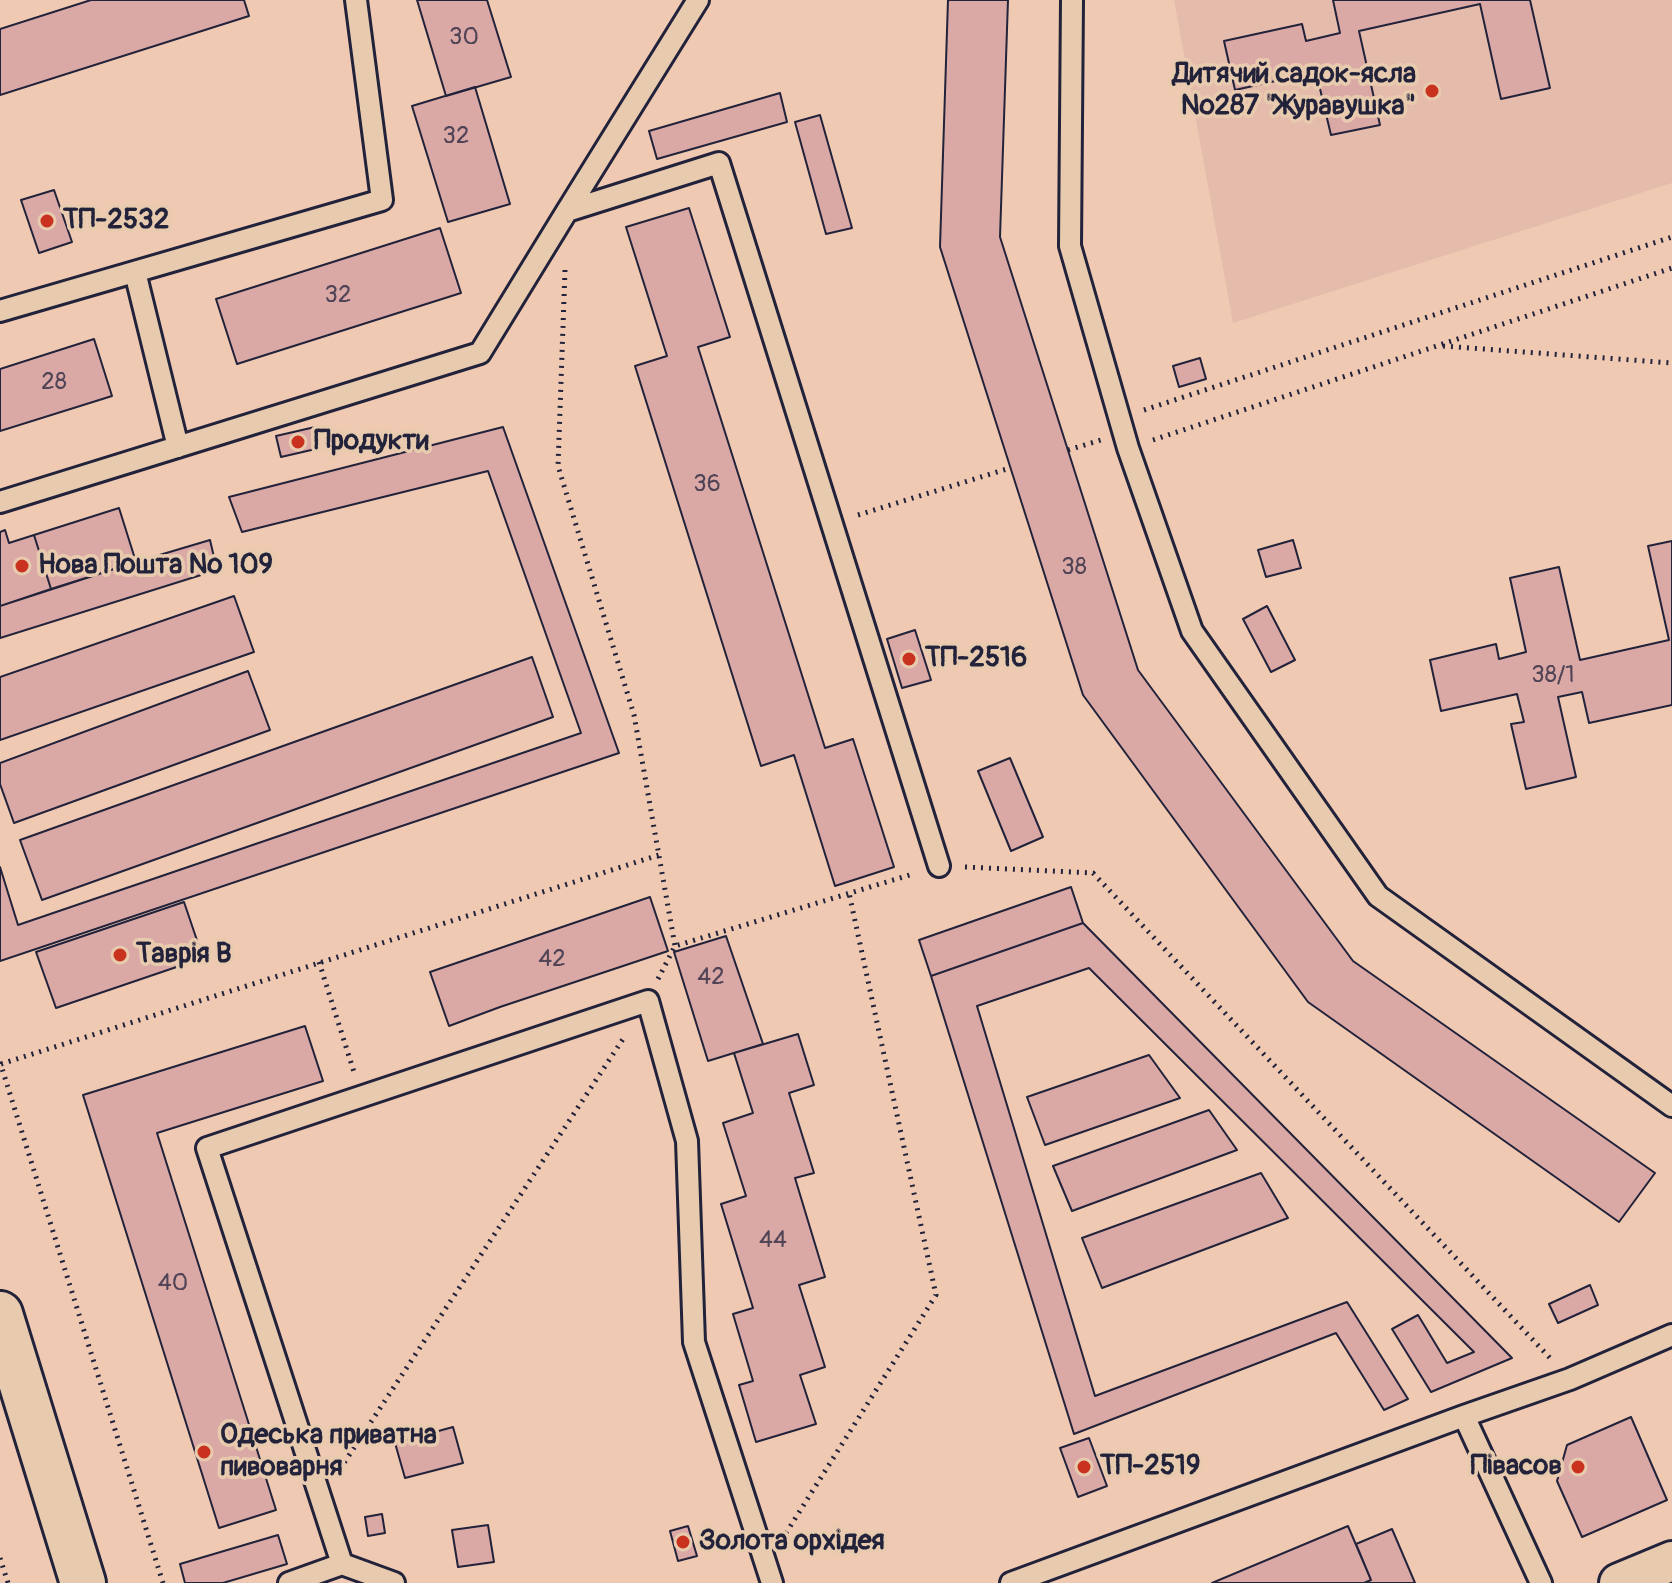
<!DOCTYPE html>
<meta charset="utf-8">
<style>
body{margin:0}
canvas{display:block;background:#efc9b2}
</style>
<canvas width="1672" height="1583"></canvas>
<script>
const ctx = document.querySelector('canvas').getContext('2d');
ctx.lineJoin = 'round';
function paint(path, color) {
  ctx.fillStyle = color;
  ctx.fill(path, 'evenodd');
}
function poly(rows) {
  const path = new Path2D();
  for (const r of rows) {
    path.moveTo(r[0], r[1]);
    for (let i = 2; i < r.length; i += 2) path.lineTo(r[i], r[i + 1]);
  }
  return path;
}
function stroke(path, color, width, dash) {
  ctx.strokeStyle = color;
  ctx.lineWidth = width;
  ctx.lineCap = dash ? 'butt' : 'round';
  ctx.setLineDash(dash || []);
  ctx.stroke(path);
}
function write(font, color, halo, rows, align = 'center') {
  ctx.font = font + ' Pangolin,sans-serif';
  ctx.lineWidth = 7;
  ctx.setLineDash([]);
  ctx.textBaseline = 'middle';
  ctx.strokeStyle = halo;
  ctx.fillStyle = color;
  for (const [text, x, y, turn = 0] of rows) {
    ctx.save();
    ctx.translate(x, y);
    ctx.rotate((+turn || 0) * Math.PI / 180);
    ctx.textAlign = isNaN(turn) ? turn : align;
    if (halo) ctx.strokeText(text, 0, 0);
    ctx.fillText(text, 0, 0);
    ctx.restore();
  }
}
paint(poly([
 [1174,0,1672,0,1672,183,1233,323]
]), '#e5bcac');
const building = poly([
 [91,0,244,0,249,16,0,95,0,29,91,0],
 [417,0,487,0,511,77,446,96,417,0],
 [948,0,1008,0,1000,237,1138,670,1353,961,1655,1173,1619,1222,1308,1002,1083,695,940,247,948,0],
 [1333,0,1530,0,1550,88,1501,99,1480,4,1359,31,1380,125,1331,135,1316,72,1235,90,1224,41,1302,24,1306,41,1340,33,1333,0],
 [475,87,510,204,448,222,412,106,475,87],
 [780,93,787,122,657,159,649,131,780,93],
 [820,115,852,228,826,234,795,122,820,115],
 [54,190,72,242,39,253,21,200,54,190],
 [689,208,730,337,698,347,825,748,853,739,894,867,835,886,794,755,761,766,635,366,667,356,626,227,689,208],
 [440,228,461,293,237,364,216,299,440,228],
 [94,339,112,396,0,431,0,369,94,339],
 [1200,358,1206,379,1179,387,1173,366,1200,358],
 [315,427,320,448,281,457,276,436,315,427],
 [503,427,619,753,0,961,0,867,18,925,581,733,488,471,242,532,229,497,503,427],
 [119,508,136,562,51,589,34,535,119,508],
 [5,530,9,543,34,535,51,589,0,606,0,532,5,530],
 [210,540,217,570,0,638,0,606,136,562,210,540],
 [1293,540,1301,568,1266,577,1258,550,1293,540],
 [1672,541,1672,705,1589,723,1582,692,1558,697,1576,777,1526,789,1511,724,1524,722,1517,694,1441,711,1430,660,1496,644,1499,659,1526,652,1510,578,1559,567,1580,660,1669,640,1648,546,1672,541],
 [234,596,254,652,0,740,0,677,234,596],
 [1267,606,1295,660,1271,672,1243,619,1267,606],
 [915,630,931,680,902,688,887,639,915,630],
 [532,657,553,717,42,900,20,840,532,657],
 [248,671,270,730,14,823,0,784,0,763,248,671],
 [1010,758,1043,837,1011,851,978,771,1010,758],
 [1071,887,1083,923,931,976,919,940,1071,887],
 [650,897,668,951,500,1007,449,1026,430,972,650,897],
 [184,902,203,958,56,1008,36,952,184,902],
 [1083,923,1512,1358,1431,1392,1392,1329,1418,1315,1447,1363,1474,1352,1089,968,977,1006,1095,1396,1347,1302,1408,1399,1384,1410,1336,1333,1074,1434,931,976,1083,923],
 [726,936,763,1044,708,1061,674,952,726,936],
 [305,1026,323,1081,157,1133,276,1510,219,1528,83,1095,305,1026],
 [798,1034,814,1085,789,1093,814,1173,795,1178,825,1277,799,1285,825,1367,800,1375,816,1424,756,1442,739,1385,753,1381,733,1314,753,1308,721,1204,746,1196,723,1123,753,1113,734,1053,798,1034],
 [1149,1055,1180,1098,1045,1145,1027,1097,1149,1055],
 [1209,1110,1237,1150,1072,1211,1053,1166,1209,1110],
 [1261,1173,1288,1218,1102,1288,1082,1238,1261,1173],
 [1590,1285,1598,1305,1558,1323,1549,1304,1590,1285],
 [1631,1417,1667,1500,1582,1537,1557,1481,1567,1445,1631,1417],
 [453,1427,463,1463,405,1478,395,1443,453,1427],
 [1089,1438,1107,1486,1078,1497,1060,1448,1089,1438],
 [382,1514,385,1533,368,1536,365,1517,382,1514],
 [488,1525,494,1562,458,1567,452,1530,488,1525],
 [688,1526,697,1556,678,1561,670,1531,688,1526],
 [1348,1526,1371,1580,1364,1583,1212,1583,1348,1526],
 [1392,1529,1415,1583,1364,1583,1371,1580,1356,1544,1392,1529],
 [278,1535,287,1564,223,1583,185,1583,180,1564,278,1535]
]);
paint(building, '#dba9a5');
stroke(building, '#22223b', 2);
const lane = poly([
 [1072,0,1070,246,1128,448,1192,631,1378,896,1672,1106],
 [567,211,698,0],
 [135,272,178,447],
 [0,311,382,200,356,0],
 [0,502,480,353,567,211,719,163,939,866],
 [1464,1416,1541,1583],
 [342,1564,207,1148,648,1001,687,1141,694,1342,772,1583],
 [289,1583,342,1564,394,1583],
 [1011,1583,1464,1416,1570,1379,1672,1335]
]);
const street = poly([
 [1619,1583,1672,1561]
]);
const highway = poly([
 [0,1314,83,1583]
]);
stroke(lane, '#22223b', 26);
stroke(street, '#22223b', 44);
stroke(highway, '#22223b', 50);
stroke(poly([
 [565,270,558,466,634,715,675,946],
 [1443,346,1672,363],
 [1144,410,1672,237],
 [1153,440,1672,268],
 [1068,450,1101,440],
 [858,515,1010,468],
 [965,867,1093,873,1550,1358],
 [319,962,354,1072],
 [658,979,675,946,913,874],
 [0,1062,163,1583],
 [1,1064,659,855],
 [340,1469,623,1039],
 [786,1533,936,1295,849,893],
 [0,1558,8,1583]
]), '#22223b', 5, [2, 6]);
stroke(lane, '#e8cbaf', 20);
stroke(street, '#e8cbaf', 38);
stroke(highway, '#e8cbaf', 44);
for (const [x, y, r, color] of [
 [1432,91,8,"#c8321e"],
 [47,221,8,"#c8321e"],
 [298,442,8,"#c8321e"],
 [22,566,8,"#c8321e"],
 [909,659,8,"#c8321e"],
 [120,955,8,"#c8321e"],
 [204,1452,8,"#c8321e"],
 [1084,1467,8,"#c8321e"],
 [1578,1467,8,"#c8321e"],
 [683,1542,8,"#c8321e"]
]) {
  const dot = new Path2D();
  dot.arc(x, y, r, 0, 2 * Math.PI);
  ctx.fillStyle = color;
  ctx.fill(dot);
  stroke(dot, '#e8cbaf', 3);
}
write('24px', '#504456', null, [
 ["30",464,38],
 ["32",456,137],
 ["32",338,296],
 ["28",54,383],
 ["36",707,485],
 ["38",1074,568],
 ["38/1",1553,676],
 ["42",552,960],
 ["42",711,978],
 ["44",773,1241],
 ["40",173,1284]
]);
write('bold 28px', '#22223b', '#e8cbaf', [
 ["Дитячий садок-ясла",1416,75,"right"],
 ["№287 \"Журавушка\"",1416,107,"right"],
 ["ТП-2532",63,221],
 ["Продукти",314,442],
 ["Нова Пошта № 109",38,566],
 ["ТП-2516",925,659],
 ["Таврія В",136,955],
 ["Одеська приватна",220,1436],
 ["пивоварня",220,1468],
 ["ТП-2519",1100,1467],
 ["Півасов",1562,1467,"right"],
 ["Золота орхідея",699,1542]
], 'left');
</script>
